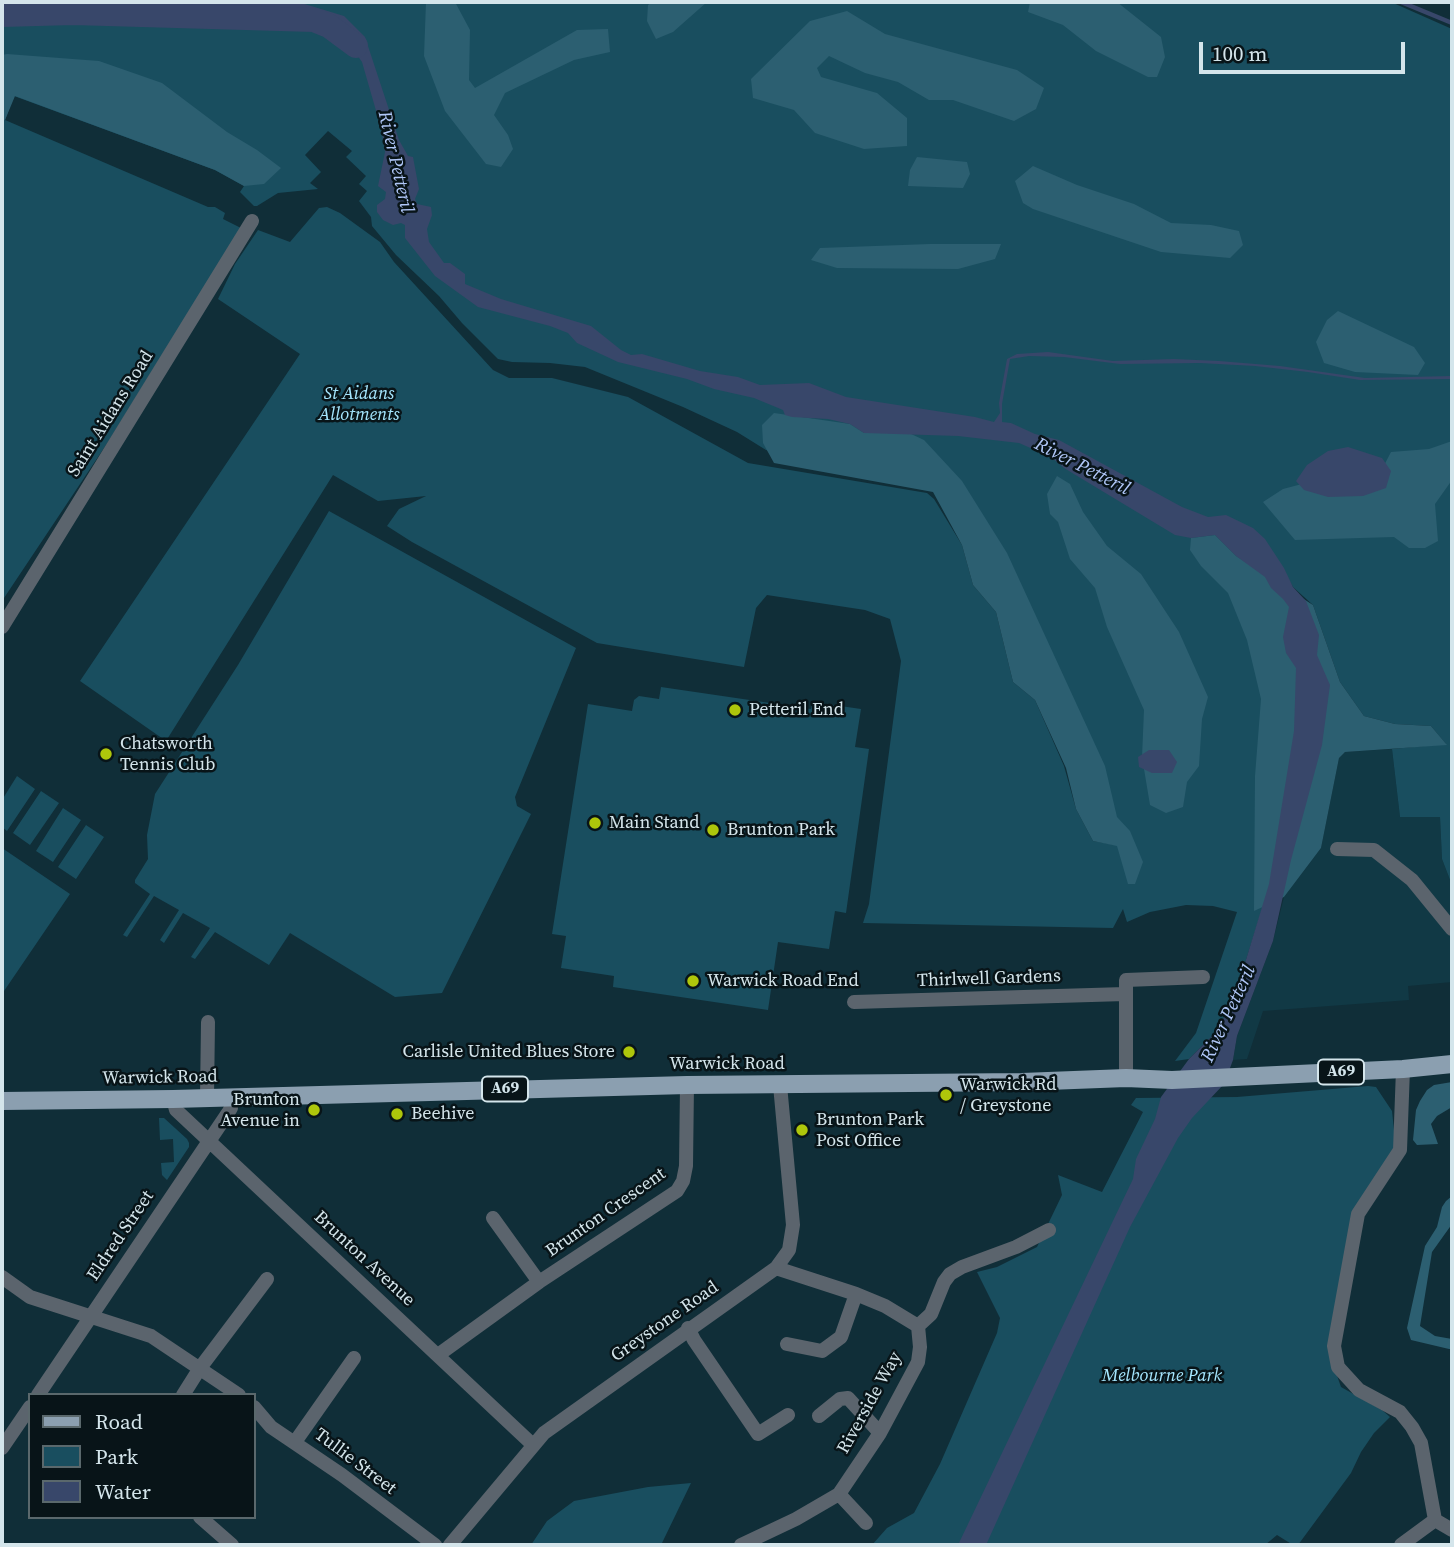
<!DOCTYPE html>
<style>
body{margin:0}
#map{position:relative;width:1454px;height:1547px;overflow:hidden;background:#102e38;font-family:"Source Serif 4",serif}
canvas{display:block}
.frame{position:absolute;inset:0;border:4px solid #d4e5eb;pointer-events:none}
.legend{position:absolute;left:28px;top:1393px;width:228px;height:126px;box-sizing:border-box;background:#081418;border:2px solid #5a686c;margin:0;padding:9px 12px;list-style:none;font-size:21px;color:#d4e5eb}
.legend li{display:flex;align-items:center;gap:14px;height:35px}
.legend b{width:35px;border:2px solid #5a686c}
.scale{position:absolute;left:1199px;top:42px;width:206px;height:32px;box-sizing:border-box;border:4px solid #d4e5eb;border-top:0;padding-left:9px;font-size:21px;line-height:24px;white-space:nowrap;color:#d4e5eb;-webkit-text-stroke:5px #081418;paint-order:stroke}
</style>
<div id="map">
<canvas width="1454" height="1547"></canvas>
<div class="frame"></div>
<ul class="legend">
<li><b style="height:9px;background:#8b9fb0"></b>Road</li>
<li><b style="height:19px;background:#194e5f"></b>Park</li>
<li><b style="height:19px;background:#38476a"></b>Water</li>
</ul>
<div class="scale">100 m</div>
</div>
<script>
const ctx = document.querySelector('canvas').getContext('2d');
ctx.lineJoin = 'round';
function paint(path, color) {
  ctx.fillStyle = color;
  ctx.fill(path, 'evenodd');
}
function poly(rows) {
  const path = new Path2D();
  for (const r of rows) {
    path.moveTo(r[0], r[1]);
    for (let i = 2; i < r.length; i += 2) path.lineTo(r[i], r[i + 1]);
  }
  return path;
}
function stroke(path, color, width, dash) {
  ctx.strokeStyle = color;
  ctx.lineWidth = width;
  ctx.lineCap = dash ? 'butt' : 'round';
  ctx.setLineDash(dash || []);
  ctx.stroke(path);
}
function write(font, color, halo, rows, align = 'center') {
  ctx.font = font + ' "Source Serif 4",serif';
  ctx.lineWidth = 5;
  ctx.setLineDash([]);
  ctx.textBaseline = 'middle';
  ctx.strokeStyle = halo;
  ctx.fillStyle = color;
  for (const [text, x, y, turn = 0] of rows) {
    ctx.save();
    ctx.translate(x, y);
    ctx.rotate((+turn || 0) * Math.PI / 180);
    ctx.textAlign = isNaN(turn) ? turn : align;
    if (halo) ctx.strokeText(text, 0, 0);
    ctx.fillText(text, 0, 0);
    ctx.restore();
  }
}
paint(poly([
 [1392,749,1400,817,1440,816,1442,859,1452,885,1452,982,1408,986,1409,1000,1263,1011,1247,1059,1233,1060,1237,1036,1273,941,1284,897,1321,848,1339,758,1345,752]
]), '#113945');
paint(poly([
 [2,2,1391,2,1452,29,1452,885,1442,859,1440,817,1400,817,1392,749,1446,744,1431,726,1395,724,1364,716,1340,682,1313,605,1293,587,1276,557,1263,906,1241,976,1219,1029,1189,1059,1175,1061,1196,1033,1237,912,1213,906,1186,905,1150,912,1127,922,1123,909,1113,928,863,923,869,904,901,661,890,619,865,610,767,595,756,608,744,667,597,643,412,542,387,526,399,509,426,496,378,501,333,475,166,741,80,681,300,354,218,299,235,264,258,230,290,242,319,208,327,207,340,213,380,242,394,262,493,370,509,378,552,378,628,397,748,463,927,493,934,499,962,545,973,585,996,612,1013,682,1035,700,1064,766,1076,809,1093,841,1116,845,948,489,766,450,737,432,683,407,585,367,550,363,512,362,498,359,462,323,439,296,396,255,372,226,371,217,359,201,367,191,359,184,366,176,346,157,352,151,328,131,305,155,321,172,310,183,318,189,278,193,257,206,254,206,240,192,244,186,215,170,14,96,5,120,208,207,215,207,225,213,223,219,241,228,108,442,2,601],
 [329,511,576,648,515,797,517,806,531,814,442,993,395,997,290,933,269,965,215,932,195,959,191,957,210,928,183,913,164,943,160,940,179,910,154,896,127,937,123,935,150,894,135,883,135,880,148,859,147,835,155,794,238,665],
 [661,687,811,709,813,702,861,709,855,747,869,749,846,913,835,911,829,949,778,942,768,1010,613,987,614,976,561,968,566,936,552,934,588,704,632,711,634,700,639,696,659,699],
 [17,776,35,789,7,831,2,827,2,800],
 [41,791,59,803,30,845,13,833],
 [63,808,81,820,53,862,36,851],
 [86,825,104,837,76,879,58,867],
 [2,848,70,894,2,994],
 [1368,1086,1376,1087,1392,1111,1396,1149,1363,1195,1334,1367,1341,1387,1382,1410,1390,1417,1374,1433,1361,1452,1351,1473,1298,1545,1293,1545,1277,1535,1265,1545,872,1545,887,1528,914,1513,940,1464,997,1333,1000,1318,977,1272,997,1267,1037,1247,1062,1195,1058,1175,1102,1192,1143,1112,1131,1105,1136,1098,1237,1097],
 [159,1118,164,1118,187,1139,189,1143,189,1147,167,1180,162,1175,161,1163,174,1162,173,1139,160,1140],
 [691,1483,662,1543,664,1545,531,1545,547,1521,574,1501,648,1487]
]), '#194e5f');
paint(poly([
 [426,2,455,2,470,30,469,80,475,88,577,30,608,29,610,52,574,60,505,93,494,115,508,135,513,149,501,167,486,164,445,111,424,56],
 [652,2,707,2,673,32,656,39,647,21,648,5],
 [1030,2,1117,2,1161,37,1165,57,1157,77,1148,77,1096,51,1063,25,1028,12],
 [847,11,885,34,1017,70,1044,88,1036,109,1014,121,953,100,929,100,898,82,865,73,829,56,817,68,821,77,877,93,907,118,907,146,864,149,815,133,794,110,753,98,751,79,810,21],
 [7,54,99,61,162,83,227,132,257,150,281,168,264,184,244,186,215,170,15,96,5,120,2,119,2,55],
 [917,157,967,162,970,174,963,188,908,186,910,170],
 [1033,166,1077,185,1134,204,1171,223,1211,225,1239,231,1243,245,1230,258,1161,252,1033,209,1023,203,1015,181],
 [930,244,1001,244,995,259,958,269,837,268,811,260,820,248],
 [1338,311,1414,347,1425,363,1418,375,1355,372,1324,363,1316,342,1327,320],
 [774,413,850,424,864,433,909,433,924,440,962,481,1007,553,1105,766,1117,817,1130,831,1143,862,1135,884,1128,884,1117,846,1093,841,1076,809,1066,768,1035,700,1013,682,996,612,973,585,962,545,933,492,774,463,763,443,762,425],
 [1452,441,1452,480,1435,504,1438,541,1425,548,1409,548,1394,537,1295,540,1263,502,1283,489,1317,480,1379,475,1391,452,1429,449],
 [1057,476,1070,484,1083,512,1107,546,1141,574,1179,632,1208,697,1202,719,1199,766,1187,782,1183,807,1166,813,1150,805,1142,757,1144,710,1107,627,1095,588,1070,559,1058,522,1050,514,1047,494],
 [1215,535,1236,556,1313,605,1340,682,1364,716,1395,724,1431,726,1447,745,1345,752,1339,758,1321,848,1284,897,1254,911,1255,776,1261,699,1247,640,1228,593,1201,566,1190,550,1191,538],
 [1452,1082,1452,1107,1437,1116,1431,1124,1438,1144,1417,1145,1413,1140,1416,1110,1420,1101,1427,1090,1434,1085],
 [1452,1196,1452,1224,1432,1252,1420,1326,1435,1336,1452,1339,1452,1349,1449,1349,1411,1340,1407,1328,1425,1246,1437,1227,1442,1207,1446,1201]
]), '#2c5f71');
paint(poly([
 [2,2,298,2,344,16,365,37,399,140,408,156,413,157,419,189,415,199,417,204,431,207,432,215,427,229,429,242,444,263,450,263,465,274,465,284,501,299,591,326,621,350,631,355,642,354,700,371,738,377,760,385,809,383,846,397,975,417,994,422,1000,413,999,403,1007,359,1017,354,1048,352,1113,361,1174,359,1219,361,1280,366,1365,378,1452,376,1452,379,1360,380,1308,372,1255,366,1200,363,1120,364,1064,357,1029,356,1010,359,1002,404,1002,422,1011,423,1035,434,1059,440,1182,507,1208,517,1226,515,1253,528,1265,539,1284,568,1293,587,1306,601,1319,635,1317,655,1330,685,1322,745,1291,860,1273,941,1237,1036,1233,1060,1224,1084,1192,1118,1178,1138,1130,1227,986,1545,958,1545,1133,1179,1136,1159,1155,1119,1161,1097,1189,1059,1219,1029,1241,976,1269,884,1294,731,1296,668,1286,653,1283,637,1289,607,1283,599,1271,588,1265,577,1236,556,1215,535,1191,538,1175,535,1064,468,1051,457,1019,443,958,436,864,433,850,424,828,419,792,417,785,415,783,410,754,398,714,389,687,379,618,362,577,343,568,333,550,326,478,307,435,276,405,238,405,225,401,223,393,225,383,220,377,212,377,205,385,199,386,192,378,186,385,152,381,128,362,62,355,52,329,26,314,20,280,18,73,13,2,15],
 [1348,447,1382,458,1391,471,1386,488,1363,496,1328,497,1304,490,1296,481,1307,465,1328,451],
 [1149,750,1169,750,1177,762,1172,773,1152,773,1139,767,1138,757]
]), '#38476a');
stroke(poly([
 [1401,2,1452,23]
]), '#38476a', 4.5);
stroke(poly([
 [2,15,73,13,314,20,329,26,356,46]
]), '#38476a', 24);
stroke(poly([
 [2,627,252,221],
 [1337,849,1374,850,1412,880,1452,929],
 [854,1002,1125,994],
 [1403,1069,1400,1150,1358,1214,1334,1346,1338,1367,1359,1390,1400,1412,1412,1427,1421,1443,1435,1520,1452,1530],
 [1126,1078,1126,980,1203,977],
 [207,1098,208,1022],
 [173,1099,176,1110,533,1445],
 [493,1218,539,1282],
 [776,1268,856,1294,885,1306,918,1326,931,1314,944,1282,950,1274,962,1267,1016,1247,1049,1230],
 [2,1277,30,1297,151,1336,239,1395],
 [688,1328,694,1340,758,1434,788,1415],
 [787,1344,822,1351,841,1337,856,1294],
 [438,1355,539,1282,677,1191,683,1181,686,1166,687,1085],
 [38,1395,228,1113,231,1108,230,1097],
 [183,1395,200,1368,267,1279],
 [254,1407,271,1427,342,1475,435,1545],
 [819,1416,840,1399,848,1398,880,1433],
 [295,1442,354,1358],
 [2,1448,30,1407],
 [839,1494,866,1523],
 [200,1517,232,1545],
 [450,1545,544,1433,776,1268,789,1250,793,1225,780,1085],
 [741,1545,796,1519,839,1494,880,1433,918,1362,920,1347,918,1326],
 [1401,1545,1435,1520]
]), '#5b646d', 14);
stroke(poly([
 [2,1101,173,1099,687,1085,1022,1082,1126,1078,1172,1080,1403,1069,1452,1064]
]), '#8b9fb0', 18);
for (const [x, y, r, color] of [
 [735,710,7,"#aec60b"],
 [106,754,7,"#aec60b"],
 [595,823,7,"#aec60b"],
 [713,830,7,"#aec60b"],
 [693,981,7,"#aec60b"],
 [629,1052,7,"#aec60b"],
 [946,1095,7,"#aec60b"],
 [314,1110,7,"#aec60b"],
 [397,1114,7,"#aec60b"],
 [802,1130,7,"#aec60b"]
]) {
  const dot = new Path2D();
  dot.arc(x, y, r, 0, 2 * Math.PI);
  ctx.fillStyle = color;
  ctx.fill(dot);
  stroke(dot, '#081418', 2.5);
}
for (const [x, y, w] of [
 [1341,1072,46],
 [505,1089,46]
]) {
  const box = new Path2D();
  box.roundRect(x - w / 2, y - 12.5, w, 25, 5);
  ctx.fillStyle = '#081418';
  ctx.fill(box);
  stroke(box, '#d4e5eb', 2);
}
write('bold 16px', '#d4e5eb', null, [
 ["A69",1341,1072],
 ["A69",505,1089]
]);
write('italic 18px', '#a5e6fe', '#081418', [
 ["St Aidans",359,394],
 ["Allotments",359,415],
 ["Melbourne Park",1162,1376]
]);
write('18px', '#d4e5eb', '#081418', [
 ["Saint Aidans Road",111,414,-58],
 ["Thirlwell Gardens",989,979,-2],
 ["Warwick Road",727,1064],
 ["Warwick Road",160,1078,-1],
 ["Brunton Crescent",606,1213,-35],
 ["Eldred Street",121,1236,-56],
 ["Brunton Avenue",364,1259,43],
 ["Greystone Road",665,1322,-35],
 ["Riverside Way",870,1403,-61],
 ["Tullie Street",355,1462,37]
]);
write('18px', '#d4e5eb', '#081418', [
 ["Petteril End",749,710],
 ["Chatsworth",120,744],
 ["Tennis Club",120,765],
 ["Main Stand",609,823],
 ["Brunton Park",727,830],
 ["Warwick Road End",707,981],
 ["Carlisle United Blues Store",615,1052,"right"],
 ["Warwick Rd",960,1085],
 ["/ Greystone",960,1106],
 ["Brunton",300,1100,"right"],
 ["Avenue in",300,1121,"right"],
 ["Beehive",411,1114],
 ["Brunton Park",816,1120],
 ["Post Office",816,1141]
], 'left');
write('italic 19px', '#b0c7f8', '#081418', [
 ["River Petteril",395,162,77],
 ["River Petteril",1082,467,27],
 ["River Petteril",1229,1014,-65]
]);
</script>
